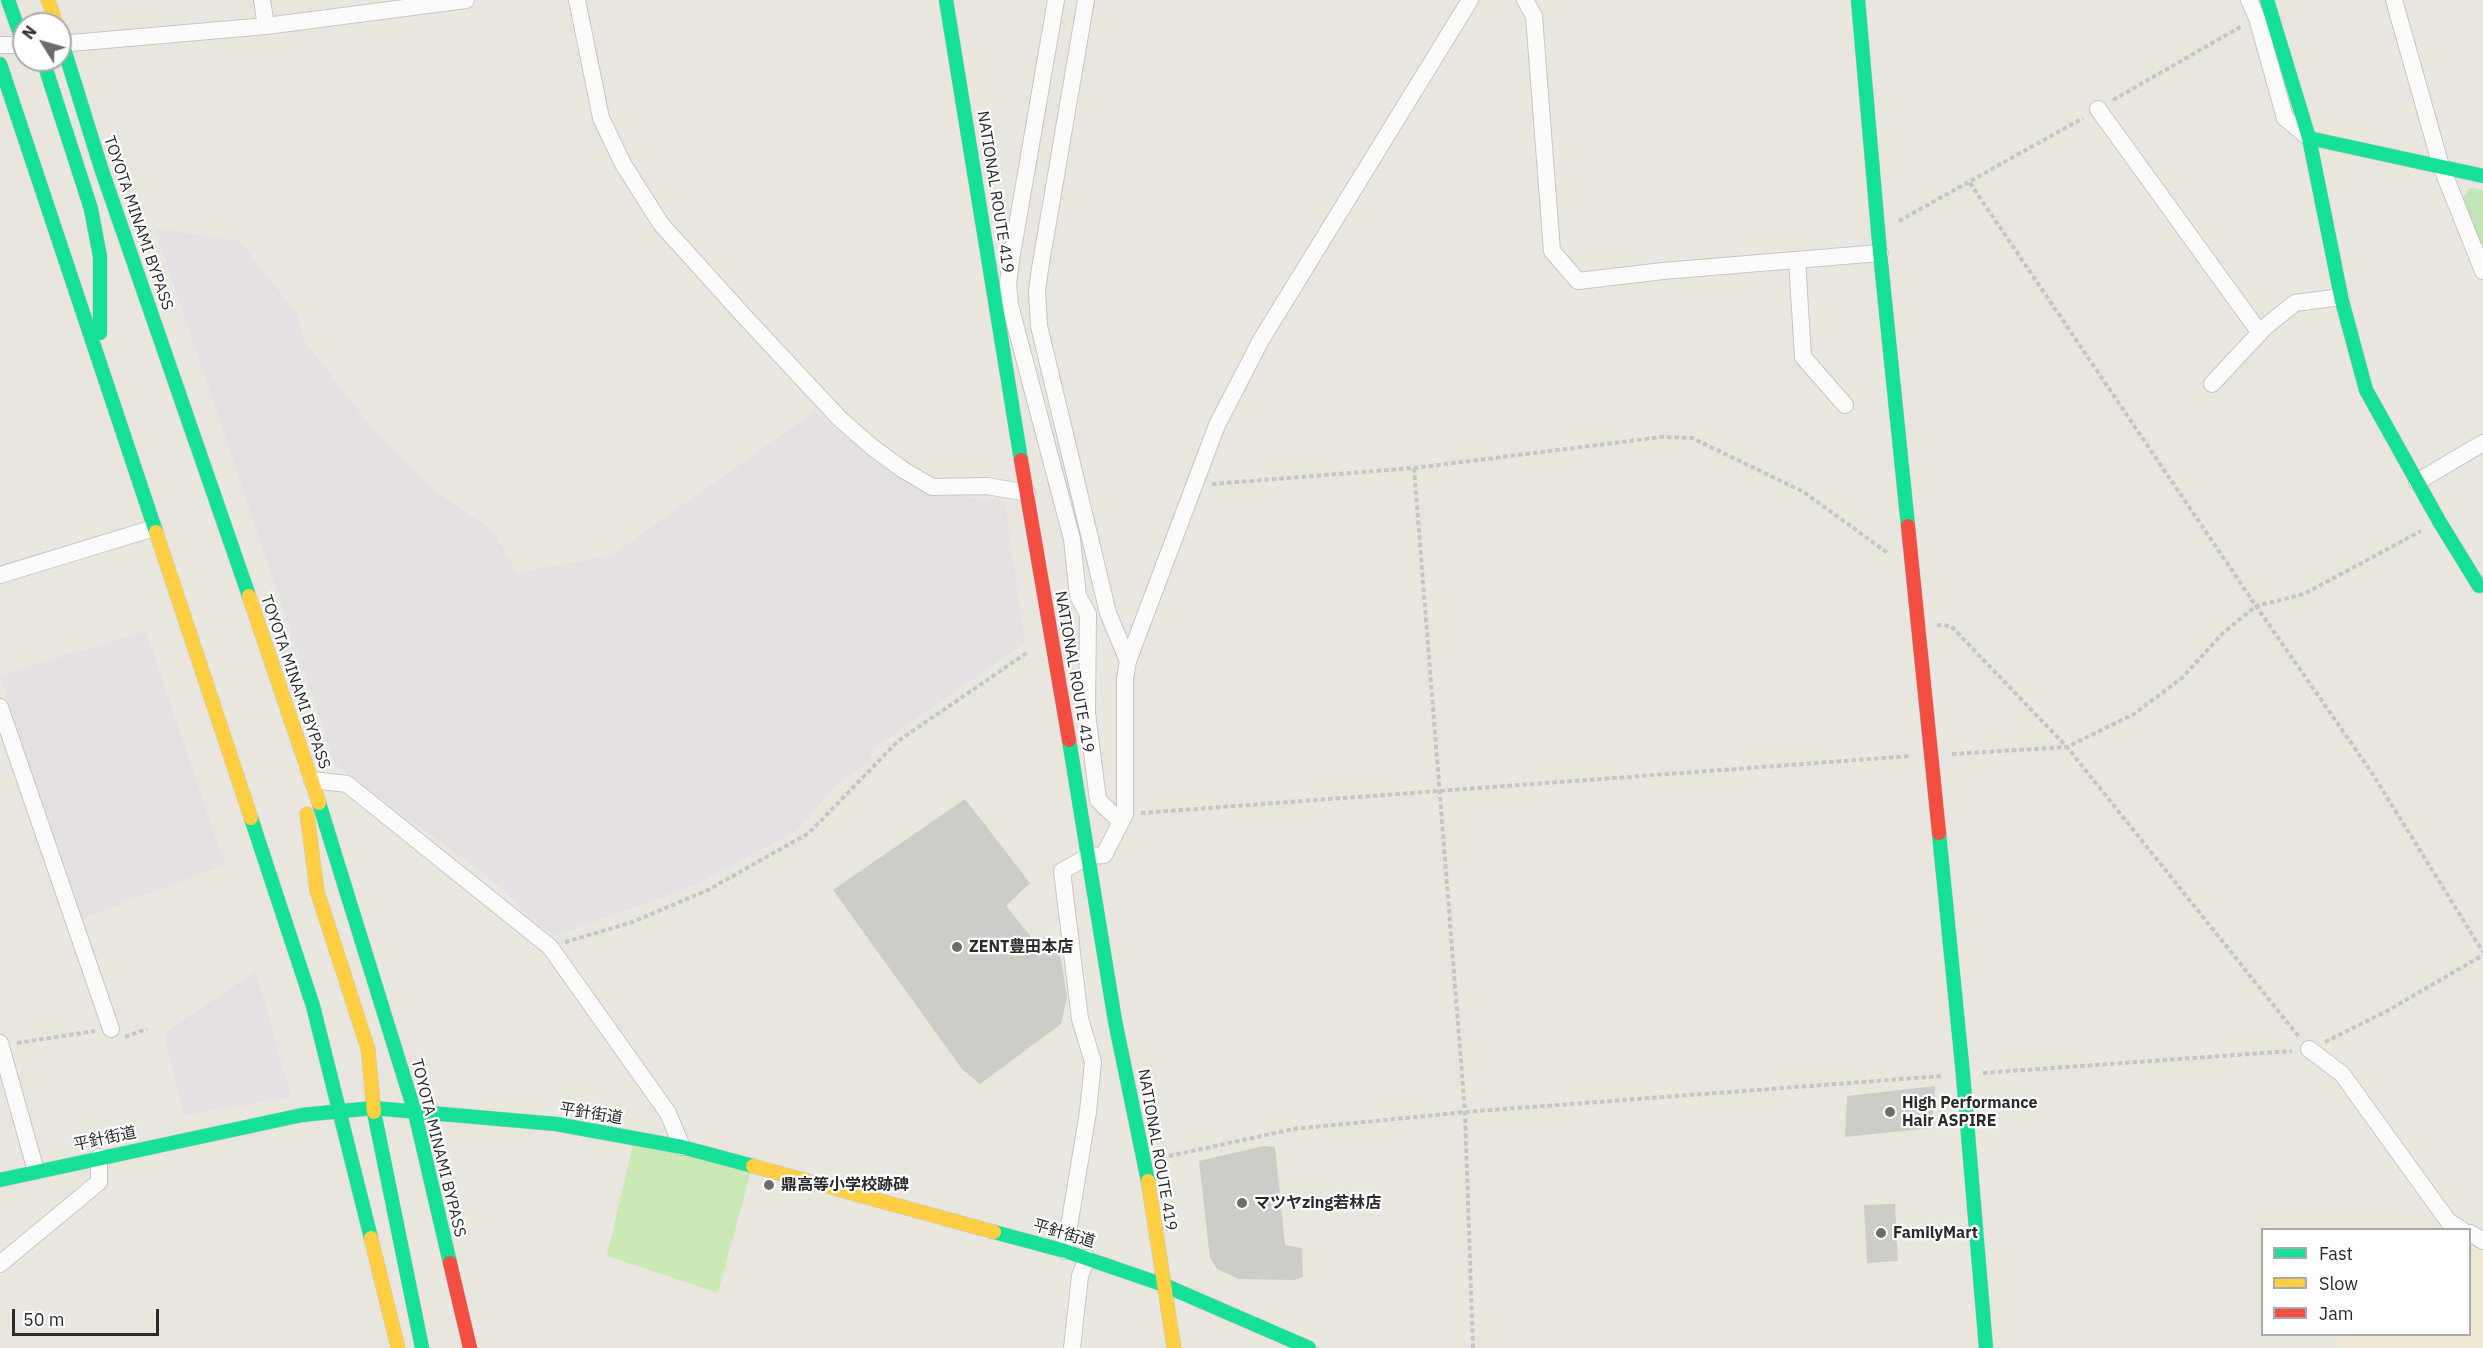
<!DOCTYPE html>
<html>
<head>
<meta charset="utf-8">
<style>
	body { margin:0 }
	#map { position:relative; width:2483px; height:1348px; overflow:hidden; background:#e8e6df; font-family:"IBM Plex Sans",sans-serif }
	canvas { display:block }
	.legend { position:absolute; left:2261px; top:1228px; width:210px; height:108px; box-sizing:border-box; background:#fff; border:2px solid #aaa; margin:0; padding:8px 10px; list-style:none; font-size:18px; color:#2a2a2a }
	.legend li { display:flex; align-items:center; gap:12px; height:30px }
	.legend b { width:30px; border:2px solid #aaa }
	.north { position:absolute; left:12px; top:12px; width:60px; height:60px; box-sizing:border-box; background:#fff; border:2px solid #aaa; border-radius:50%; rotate:307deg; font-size:16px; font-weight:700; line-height:24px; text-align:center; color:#2a2a2a }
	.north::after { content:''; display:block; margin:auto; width:21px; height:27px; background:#6c6c69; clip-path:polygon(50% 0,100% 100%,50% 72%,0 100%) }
	.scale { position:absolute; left:12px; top:1309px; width:147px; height:27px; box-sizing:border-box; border:3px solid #2a2a2a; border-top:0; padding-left:8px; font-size:18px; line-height:21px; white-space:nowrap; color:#2a2a2a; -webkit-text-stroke:4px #fff; paint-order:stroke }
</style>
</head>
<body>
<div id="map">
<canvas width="2483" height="1348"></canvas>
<ul class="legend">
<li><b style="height:8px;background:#16e098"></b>Fast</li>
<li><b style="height:8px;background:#ffcf43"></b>Slow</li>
<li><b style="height:8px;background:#f24e42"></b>Jam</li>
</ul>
<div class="north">N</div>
<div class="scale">50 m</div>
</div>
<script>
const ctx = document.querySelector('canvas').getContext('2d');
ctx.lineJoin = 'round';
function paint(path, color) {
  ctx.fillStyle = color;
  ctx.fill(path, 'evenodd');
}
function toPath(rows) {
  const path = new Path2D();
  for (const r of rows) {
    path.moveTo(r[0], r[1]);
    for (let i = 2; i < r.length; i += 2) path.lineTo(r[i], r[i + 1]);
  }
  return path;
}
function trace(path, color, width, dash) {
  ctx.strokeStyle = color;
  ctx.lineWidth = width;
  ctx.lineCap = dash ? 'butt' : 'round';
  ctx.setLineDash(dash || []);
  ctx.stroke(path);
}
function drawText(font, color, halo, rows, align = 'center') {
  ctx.font = font + ' "IBM Plex Sans","Noto Sans JP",sans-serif';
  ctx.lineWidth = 4.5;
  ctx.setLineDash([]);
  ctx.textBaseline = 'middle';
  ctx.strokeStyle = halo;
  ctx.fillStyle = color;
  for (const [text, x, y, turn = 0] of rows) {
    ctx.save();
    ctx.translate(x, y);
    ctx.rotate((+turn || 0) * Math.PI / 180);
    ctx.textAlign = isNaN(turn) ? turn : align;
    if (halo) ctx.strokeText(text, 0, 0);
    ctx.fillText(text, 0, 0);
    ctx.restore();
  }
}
const industrial = toPath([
	[155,228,240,241,296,313,304,340,373,429,436,491,494,531,516,573,612,555,815,411,841,433,920,491,1005,501,1025,643,869,752,873,761,838,783,798,830,696,885,554,936,529,917,502,888,335,764],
	[146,631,225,865,83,918,55,843,0,675],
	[256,971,291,1097,184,1115,164,1033]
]);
const education = toPath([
	[2470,1242,2483,1249,2483,1348,2338,1348,2337,1335,2470,1334]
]);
const green = toPath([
	[2470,188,2483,190,2483,261,2459,203]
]);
const pitch = toPath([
	[633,1144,751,1171,718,1293,607,1256]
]);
const building = toPath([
	[965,799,1030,883,1006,906,1045,954,1058,941,1067,997,1061,1024,980,1084,962,1069,833,890],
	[1935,1086,1932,1128,1845,1137,1847,1096],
	[1264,1146,1275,1147,1285,1245,1302,1248,1303,1277,1295,1280,1239,1279,1217,1269,1210,1258,1199,1161],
	[1895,1204,1898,1261,1867,1263,1864,1205]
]);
const path = toPath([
	[2113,100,2242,26],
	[1970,183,2256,606,2372,773,2483,952],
	[1899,221,2083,118],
	[1414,468,1465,1112,1473,1348],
	[1212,484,1414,468,1662,437,1692,438,1804,492,1889,554],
	[1937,625,1951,626,2067,747,2299,1037],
	[1952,754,2067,747,2134,714,2183,677,2223,633,2256,606,2304,594,2421,531],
	[1141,813,1911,756],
	[565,942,630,923,708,890,809,833,898,741,1028,652],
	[125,1037,147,1029],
	[2325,1042,2387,1011,2483,955],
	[17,1043,95,1031],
	[1983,1073,2292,1051],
	[1169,1156,1294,1129,1465,1112,1942,1076]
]);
const street = toPath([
	[262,0,266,26],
	[577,0,601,118,623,164,661,224,743,315,839,418,872,447,902,469,932,487,987,486,1027,493],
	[1056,0,1011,260,1008,283,1010,305,1072,539,1078,596,1088,614,1087,713,1098,800,1120,821],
	[1086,0,1040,269,1037,292,1039,326,1108,613,1128,661],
	[1525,0,1534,16,1552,251,1578,281,1663,271,1880,253],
	[2249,0,2257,18,2285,118,2308,137],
	[2394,0,2441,166,2483,271],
	[60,44,266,26,466,0],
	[0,45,24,45],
	[2098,109,2260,333],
	[1797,260,1803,357,1845,405],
	[2212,384,2265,327,2295,303,2341,297],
	[2417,482,2483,443],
	[0,575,154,528],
	[0,707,111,1029],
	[312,780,347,784,550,947,668,1113,682,1147],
	[0,1043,36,1171],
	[2309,1049,2342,1074,2448,1221,2462,1230],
	[2470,1233,2483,1241],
	[1065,1251,1088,1112,1093,1062,1080,1019,1062,871,1089,856,1104,855,1125,814,1125,679,1128,661,1217,425,1261,340,1470,0],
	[0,1264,99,1182,99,1157],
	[1072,1348,1080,1276,1087,1258]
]);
const fast = toPath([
	[8,0,24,45],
	[946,0,1021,460],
	[1858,0,1880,253,1908,526],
	[2267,0,2309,138,2342,301,2366,390,2439,521,2479,586],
	[60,36,101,168,249,596],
	[43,60,91,209,100,257,100,333],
	[0,64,156,532],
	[2309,138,2483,176],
	[1069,740,1115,1021,1148,1181],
	[319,803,415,1113,450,1263],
	[251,818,313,1006,371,1238],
	[1939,833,1963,1075,1986,1348],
	[374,1112,422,1348],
	[0,1180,302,1115,373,1108,556,1124,682,1147,753,1166],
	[994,1232,1065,1251,1164,1285,1309,1348]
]);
const slow = toPath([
	[48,0,56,24],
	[156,532,251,818],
	[249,596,319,803],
	[307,814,317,891,368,1049,374,1112],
	[753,1166,994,1232],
	[1148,1181,1174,1348],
	[371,1238,398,1348]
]);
const jam = toPath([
	[1021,460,1069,740],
	[1908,526,1939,833],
	[450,1263,470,1348]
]);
const markers = [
	[957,947,6,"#6c6c69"],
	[1890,1112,6,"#6c6c69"],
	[769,1185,6,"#6c6c69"],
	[1242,1203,6,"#6c6c69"],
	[1881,1233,6,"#6c6c69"]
];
const streetNames = [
	["NATIONAL ROUTE 419",995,192,81],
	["TOYOTA MINAMI BYPASS",138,223,71],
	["NATIONAL ROUTE 419",1074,672,80],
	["TOYOTA MINAMI BYPASS",295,682,71],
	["平針街道",591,1114,9],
	["平針街道",105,1139,-12],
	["TOYOTA MINAMI BYPASS",438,1148,76],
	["NATIONAL ROUTE 419",1157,1150,80],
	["平針街道",1064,1234,16]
];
const poiNames = [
	["ZENT豊田本店",969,947],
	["High Performance",1902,1103],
	["Hair ASPIRE",1902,1121],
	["鼎高等小学校跡碑",781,1185],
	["マツヤzing若林店",1254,1203],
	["FamilyMart",1893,1233]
];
paint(industrial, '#e4e0e2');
paint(education, '#ece8d3');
paint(green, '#c1e5b7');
paint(pitch, '#cbe9b5');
paint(building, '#cdccc6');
trace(street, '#c6c5c5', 18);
trace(fast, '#c6c5c5', 15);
trace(slow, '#c6c5c5', 15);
trace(jam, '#c6c5c5', 15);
trace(path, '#c6c5c5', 4, [4.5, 3]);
trace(street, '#fcfbfa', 16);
trace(fast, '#16e098', 14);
trace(slow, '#ffcf43', 14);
trace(jam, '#f24e42', 14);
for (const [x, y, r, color] of markers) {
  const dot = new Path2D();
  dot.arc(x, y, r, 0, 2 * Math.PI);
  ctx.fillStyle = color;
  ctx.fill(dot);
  trace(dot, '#fff', 2);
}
drawText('16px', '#2a2a2a', '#fff', streetNames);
drawText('bold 16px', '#2a2a2a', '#fff', poiNames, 'left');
</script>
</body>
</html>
